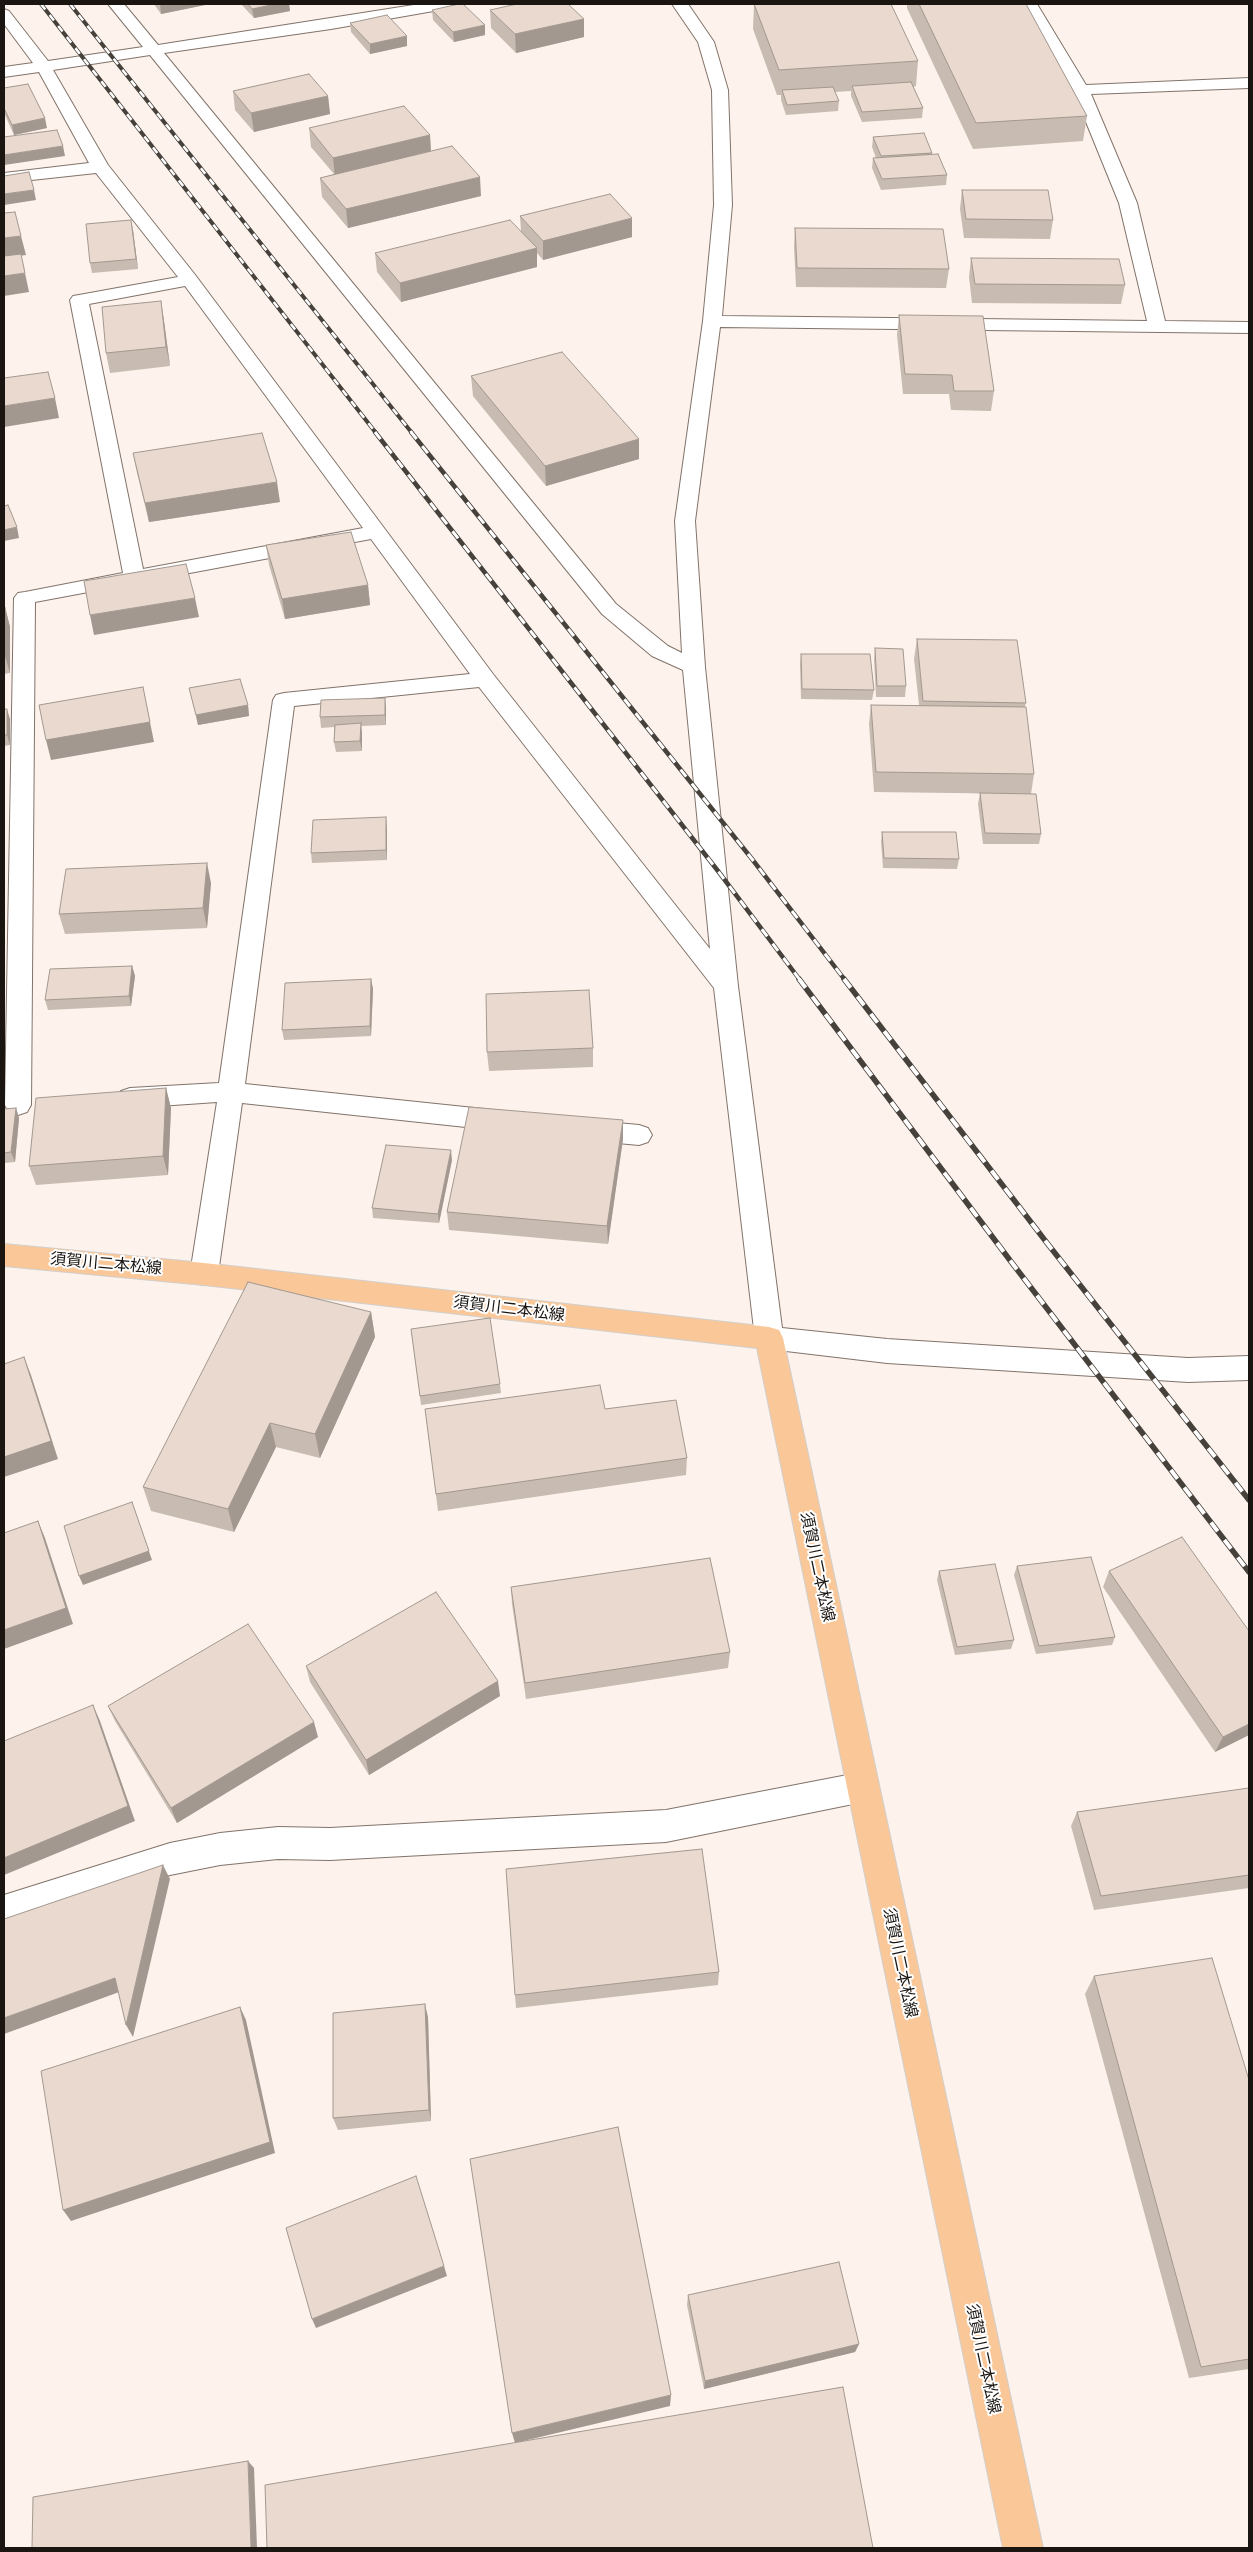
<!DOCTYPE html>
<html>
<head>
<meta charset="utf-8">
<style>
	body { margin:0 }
	#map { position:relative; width:1253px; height:2552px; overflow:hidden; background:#fdf3ec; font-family:Montserrat,sans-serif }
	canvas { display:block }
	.frame { position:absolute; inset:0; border:5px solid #1a1511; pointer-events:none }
</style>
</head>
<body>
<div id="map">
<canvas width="1253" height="2552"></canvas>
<div class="frame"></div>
</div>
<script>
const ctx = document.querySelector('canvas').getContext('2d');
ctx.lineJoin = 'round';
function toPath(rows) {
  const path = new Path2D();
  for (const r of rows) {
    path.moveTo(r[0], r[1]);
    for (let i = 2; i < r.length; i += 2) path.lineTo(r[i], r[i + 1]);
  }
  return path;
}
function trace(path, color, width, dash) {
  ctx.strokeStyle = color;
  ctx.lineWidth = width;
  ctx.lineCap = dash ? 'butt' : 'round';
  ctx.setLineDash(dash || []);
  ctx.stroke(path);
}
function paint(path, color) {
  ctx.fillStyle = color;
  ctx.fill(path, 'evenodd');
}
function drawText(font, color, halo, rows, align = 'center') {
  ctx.font = font + ' Montserrat,"Noto Sans JP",sans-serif';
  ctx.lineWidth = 4;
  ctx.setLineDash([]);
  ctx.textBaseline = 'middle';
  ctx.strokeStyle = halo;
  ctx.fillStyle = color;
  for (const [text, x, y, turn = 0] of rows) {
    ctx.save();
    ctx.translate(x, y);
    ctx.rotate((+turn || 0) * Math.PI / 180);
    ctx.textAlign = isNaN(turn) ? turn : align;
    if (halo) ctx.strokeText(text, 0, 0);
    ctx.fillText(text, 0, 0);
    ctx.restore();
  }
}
const minor = toPath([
	[108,4,124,4,158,45,420,4,453,4,450,7,445,9,331,29,164,53,616,604,668,646,682,653,675,521,703,321,714,205,712,90,698,42,672,4,688,4,714,42,728,90,732,205,722,316,1147,321,1119,203,1073,90,1021,4,1037,4,1086,85,1249,78,1249,88,1091,94,1137,203,1165,321,1249,322,1249,333,720,327,695,521,705,667,738,986,782,1328,887,1339,1188,1358,1249,1356,1249,1380,1188,1382,887,1363,769,1349,759,1346,755,1338,714,988,479,687,294,706,245,1084,503,1111,512,1114,516,1121,512,1128,503,1131,242,1103,218,1274,214,1282,204,1285,194,1282,190,1274,217,1102,130,1108,121,1105,117,1098,121,1091,130,1088,219,1083,273,700,276,695,284,693,470,674,371,539,35,602,31,1105,27,1112,18,1115,9,1112,5,1105,14,598,18,593,25,592,123,573,70,300,73,296,79,295,178,277,96,173,4,183,4,173,89,163,39,72,4,77,4,67,33,63,4,24,4,9,9,11,48,61,143,47,108,4],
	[150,55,602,614,652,656,683,670,710,949,493,674,196,276,108,165,53,70,150,55],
	[185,286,363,528,143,569,89,304,185,286],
	[585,1120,639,1125,648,1128,652,1135,648,1142,639,1145,585,1140,576,1137,572,1130,576,1123,585,1120],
	[863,1772,874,1776,879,1787,874,1798,863,1802,666,1842,330,1860,278,1859,220,1865,170,1875,4,1927,4,1895,170,1843,220,1833,278,1827,330,1828,666,1810,863,1772]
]);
const major = toPath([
	[4,1244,204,1263,769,1327,779,1330,783,1338,1043,2548,1003,2548,757,1348,204,1285,4,1266,4,1244]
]);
const railFar2 = toPath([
	[41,4,376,433],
	[70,4,412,433]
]);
const railFar1 = toPath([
	[375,432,718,871,800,980],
	[411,432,752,859,845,980]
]);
const rail = toPath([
	[799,979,1009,1259,1249,1572],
	[844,979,1047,1243,1249,1500]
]);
const wall = toPath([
	[154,4,210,4,161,14],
	[241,4,289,4,290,11,254,18],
	[754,4,918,61,916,86,913,87,923,108,922,118,862,122,851,96,851,91,835,92,839,101,838,111,786,115,781,100,781,95,777,95,753,29],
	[907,4,1026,4,1087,116,1083,141,973,149,907,8],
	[432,10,485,35,454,42,433,20],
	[490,10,584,19,584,37,516,53,491,28],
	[350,23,407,46,370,54,351,32],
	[4,88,47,128,14,135,4,113],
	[233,91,328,96,330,114,254,132,235,110],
	[309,128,430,135,431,151,481,196,348,228,322,197,320,178,334,174,311,147],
	[873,137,932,153,932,154,947,175,946,185,881,190,872,168,873,158,876,158,872,147],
	[962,190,1053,220,1050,239,964,238,960,209],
	[520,216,632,237,543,260,537,253,537,267,401,302,377,272,375,253,521,231],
	[795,228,949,269,946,288,796,287,794,247],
	[133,230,138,269,92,273,90,263],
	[971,258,1125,285,1121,304,972,303,969,277],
	[161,301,164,321,170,366,110,373,106,353],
	[899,315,994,391,991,411,951,410,949,394,903,394,897,335],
	[471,376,639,439,639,459,546,486,473,396],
	[133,453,280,502,149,522,137,473],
	[266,545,368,585,370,605,285,619,269,565],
	[4,607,5,607,10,627,10,673,4,674],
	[917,639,1026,703,1025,706,1034,774,1031,794,874,792,869,724,871,705,919,705,914,659],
	[875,648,906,686,905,697,876,697,874,659],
	[801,654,874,690,872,700,801,699,800,664],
	[189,688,248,705,249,716,198,725],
	[386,708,386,725,361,726,362,734,362,751,336,752,334,742,334,727,321,728,320,717],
	[4,709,10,719,10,745,4,746],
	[980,793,1041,834,1039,844,983,844,978,804],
	[387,828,387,860,312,863,311,853],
	[882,832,959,859,957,869,883,868,881,842],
	[211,883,207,928,65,934,59,914],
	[132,966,135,976,131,1006,48,1010,45,1000],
	[371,979,373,989,371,1036,284,1040,282,1030],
	[593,1048,593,1067,489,1071,487,1052],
	[166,1088,171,1108,168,1175,36,1185,29,1166],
	[16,1108,19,1118,15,1162,4,1163,4,1109],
	[623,1139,608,1244,449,1230,447,1212],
	[452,1160,439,1223,373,1218,372,1208],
	[371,1312,375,1337,320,1458,276,1447,234,1532,151,1511,143,1487],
	[411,1329,500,1384,501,1393,421,1405],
	[425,1409,605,1409,687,1458,686,1475,438,1511],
	[1017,1566,1115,1637,1112,1645,1036,1654,1014,1575],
	[939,1571,1014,1640,1011,1649,955,1655,937,1580],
	[1109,1571,1249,1631,1249,1735,1215,1752,1103,1587],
	[511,1587,730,1652,728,1668,526,1699,512,1604],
	[306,1666,500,1696,369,1775,310,1682],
	[108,1706,318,1737,177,1823,115,1721],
	[1249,1788,1249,1888,1094,1910,1071,1826,1077,1812],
	[719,1972,718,1985,516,2008,515,1995],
	[1094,1976,1249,2080,1249,2369,1189,2378,1085,1994],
	[428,2017,431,2121,338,2130,333,2118],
	[688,2295,859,2344,855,2352,704,2389,687,2305]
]);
const shadedWall = toPath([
	[160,4,210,4,161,14],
	[276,4,289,4,290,11,254,18,252,9],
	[584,19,584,37,516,53,515,34],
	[485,25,485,35,454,42,453,32],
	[407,36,407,46,370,54,370,44],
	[328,96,330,114,254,132,251,113],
	[45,118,47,128,14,135,12,125],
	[430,135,431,154,335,177,333,158],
	[63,146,65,156,4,165,4,155],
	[480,177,481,196,348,228,346,209],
	[34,190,36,200,4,205,4,194],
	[632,218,632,237,543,260,543,241],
	[131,220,133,230,138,269,136,259],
	[21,236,26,255,4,258,4,238],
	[537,248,537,267,401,302,400,283],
	[25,273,29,292,4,296,4,276],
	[161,301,164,321,170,366,166,347],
	[55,398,59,418,4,427,4,406],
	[639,439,639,459,546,486,545,466],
	[277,482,280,502,149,522,145,503],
	[17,527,19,538,4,541,4,530],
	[368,585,370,605,285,619,282,599],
	[195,598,199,617,94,635,90,615],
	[5,607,10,627,10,673,4,653],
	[143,687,154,742,51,760,46,740],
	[385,698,386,708,386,725,385,715],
	[248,705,249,716,198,725,196,715],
	[7,709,10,719,10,745,7,735],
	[361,723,362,734,362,751,360,741],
	[386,817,387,828,387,860,386,850],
	[207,863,211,883,207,928,203,908],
	[132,966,135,976,131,1006,129,996],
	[371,979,373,989,371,1036,370,1026],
	[166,1088,171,1108,168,1175,163,1156],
	[16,1108,19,1118,15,1162,11,1152],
	[623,1120,623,1139,608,1244,607,1226],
	[451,1150,452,1160,439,1223,438,1214],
	[371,1312,375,1337,320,1458,315,1434],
	[24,1357,31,1375,58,1459,4,1477,4,1457],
	[270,1423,276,1447,234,1532,228,1509],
	[132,1502,152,1560,83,1585,79,1576],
	[38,1521,45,1538,73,1624,4,1649,4,1630],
	[498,1681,500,1696,369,1775,366,1760],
	[93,1705,100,1721,135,1821,4,1875,4,1858],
	[314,1722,318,1737,177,1823,171,1808],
	[1249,1724,1249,1735,1215,1752,1223,1737],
	[163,1865,170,1879,133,2037,126,2025],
	[115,1978,122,1991,4,2034,4,2018],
	[425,2004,428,2017,431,2121,429,2110],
	[240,2007,246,2020,275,2153,71,2221,63,2210],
	[444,2266,447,2276,316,2328,312,2319],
	[859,2344,855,2352,704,2389,705,2381],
	[671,2395,670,2406,515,2443,512,2433],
	[248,2461,254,2468,257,2548,251,2548]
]);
const building = toPath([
	[248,4,276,4,252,9,248,4],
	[459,4,463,4,485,25,453,32,432,10,459,4],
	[517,4,568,4,584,19,515,34,490,10,517,4],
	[754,4,891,4,918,61,779,70,754,4],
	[919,4,1026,4,1087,116,976,123,919,4],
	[387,15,407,36,370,44,350,23,387,15],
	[309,74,328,96,251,113,233,91,309,74],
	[911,82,923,108,862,112,852,86,911,82],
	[28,84,45,118,12,125,4,108,4,88,28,84],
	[833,87,839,101,787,105,782,90,833,87],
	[404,106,430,135,333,158,309,128,404,106],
	[57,130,63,146,4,155,4,137,57,130],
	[924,133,932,153,881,156,873,137,924,133],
	[452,146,480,177,346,209,320,178,452,146],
	[938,154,947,175,882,179,873,158,938,154],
	[29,172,34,190,4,194,4,176,29,172],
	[962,190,1048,190,1053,220,966,219,962,190],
	[610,194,632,218,543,241,520,216,610,194],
	[15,212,21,236,4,238,4,213,15,212],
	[131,220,136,259,90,263,86,224,131,220],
	[510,220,537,248,400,283,375,253,510,220],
	[795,228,943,229,949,269,797,268,795,228],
	[21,254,25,273,4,276,4,256,21,254],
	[971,258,1119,259,1125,285,975,284,971,258],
	[161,301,166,347,106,353,102,307,161,301],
	[899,315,983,316,994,391,954,391,952,375,905,374,899,315],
	[562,352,639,439,545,466,471,376,562,352],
	[48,372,55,398,4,406,4,378,48,372],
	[262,433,277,482,145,503,133,453,262,433],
	[8,505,17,527,4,530,4,506,8,505],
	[351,532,368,585,282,599,266,545,351,532],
	[186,564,195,598,90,615,84,581,186,564],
	[4,607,5,607,4,653,4,607],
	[917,639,1017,640,1026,703,923,701,917,639],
	[875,648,903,649,906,686,877,686,875,648],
	[801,654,870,654,874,690,802,689,801,654],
	[240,679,248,705,196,715,189,688,240,679],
	[143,687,150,722,46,740,39,705,143,687],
	[385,698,385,715,320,717,321,700,385,698],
	[871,705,1026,707,1034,774,876,772,871,705],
	[4,709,7,709,7,735,4,735,4,709],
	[361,723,360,741,334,742,335,725,361,723],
	[980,793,1036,794,1041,834,985,833,980,793],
	[386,817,386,850,311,853,313,820,386,817],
	[882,832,956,832,959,859,884,858,882,832],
	[207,863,203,908,59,914,66,869,207,863],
	[132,966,129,996,45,1000,50,969,132,966],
	[371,979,370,1026,282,1030,285,983,371,979],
	[589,990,593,1048,487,1052,486,994,589,990],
	[166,1088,163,1156,29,1166,36,1098,166,1088],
	[469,1107,623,1120,607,1226,447,1212,469,1107],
	[16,1108,11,1152,4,1153,4,1109,16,1108],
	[386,1145,451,1150,438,1214,372,1208,386,1145],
	[248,1282,371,1312,315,1434,270,1423,228,1509,143,1487,248,1282],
	[490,1318,500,1384,420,1396,411,1329,490,1318],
	[24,1357,51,1441,4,1457,4,1364,24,1357],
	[600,1385,605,1409,676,1400,687,1458,436,1494,425,1409,600,1385],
	[132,1502,149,1551,79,1576,64,1526,132,1502],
	[38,1521,66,1608,4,1630,4,1533,38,1521],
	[1182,1537,1249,1631,1249,1724,1223,1737,1109,1571,1182,1537],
	[1091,1557,1115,1637,1039,1646,1017,1566,1091,1557],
	[710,1558,730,1652,525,1683,511,1587,710,1558],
	[995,1564,1014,1640,957,1647,939,1571,995,1564],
	[436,1592,498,1681,366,1760,306,1666,436,1592],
	[248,1624,314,1722,171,1808,108,1706,248,1624],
	[93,1705,128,1806,4,1858,4,1741,93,1705],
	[1249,1788,1249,1875,1101,1896,1077,1812,1249,1788],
	[702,1849,719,1972,515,1995,506,1869,702,1849],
	[163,1865,126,2025,115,1978,4,2018,4,1919,163,1865],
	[1212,1958,1249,2080,1249,2359,1201,2367,1094,1976,1212,1958],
	[425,2004,429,2110,333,2118,333,2013,425,2004],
	[240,2007,270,2142,63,2210,41,2071,240,2007],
	[618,2127,671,2395,512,2433,470,2159,618,2127],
	[416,2176,444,2266,312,2319,286,2228,416,2176],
	[839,2262,859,2344,705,2381,688,2295,839,2262],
	[843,2387,873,2548,267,2548,265,2485,843,2387],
	[248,2461,251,2548,32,2548,33,2497,248,2461]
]);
const streetNames = [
	["須賀川二本松線",106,1264,5],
	["須賀川二本松線",509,1309,7],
	["須賀川二本松線",817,1567,78],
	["須賀川二本松線",900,1963,78],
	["須賀川二本松線",983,2359,78]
];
trace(minor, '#82736a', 2);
trace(major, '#d1d0cf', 2);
paint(minor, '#fff');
paint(major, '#fac798');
trace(railFar2, '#47413c', 4);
trace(railFar1, '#47413c', 4.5);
trace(rail, '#47413c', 5.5);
trace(railFar2, '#fff', 2.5, [7]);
trace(railFar1, '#fff', 3, [9]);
trace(rail, '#fff', 4, [11]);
paint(wall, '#c8bbb1');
paint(shadedWall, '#a39890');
paint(building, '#e9d9ce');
trace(building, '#a39890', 1);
drawText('16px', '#1a1511', '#fff', streetNames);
</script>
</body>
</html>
